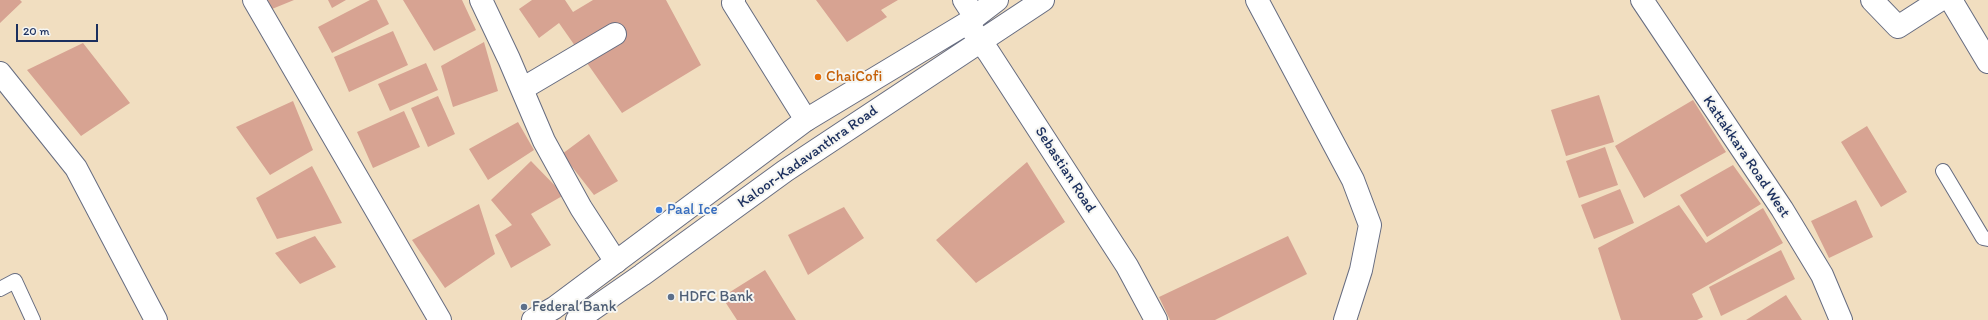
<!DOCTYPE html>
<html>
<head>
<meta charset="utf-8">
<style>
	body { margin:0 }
	#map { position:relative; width:1988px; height:320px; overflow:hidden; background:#f1dec0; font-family:Itim,sans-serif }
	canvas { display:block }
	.scale { position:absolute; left:16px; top:24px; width:82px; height:18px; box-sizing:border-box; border:2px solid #1b2f5e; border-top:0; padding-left:5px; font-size:12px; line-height:14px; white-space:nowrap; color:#1b2f5e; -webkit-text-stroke:3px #f6f6f2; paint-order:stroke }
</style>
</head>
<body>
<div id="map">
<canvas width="1988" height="320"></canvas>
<div class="scale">20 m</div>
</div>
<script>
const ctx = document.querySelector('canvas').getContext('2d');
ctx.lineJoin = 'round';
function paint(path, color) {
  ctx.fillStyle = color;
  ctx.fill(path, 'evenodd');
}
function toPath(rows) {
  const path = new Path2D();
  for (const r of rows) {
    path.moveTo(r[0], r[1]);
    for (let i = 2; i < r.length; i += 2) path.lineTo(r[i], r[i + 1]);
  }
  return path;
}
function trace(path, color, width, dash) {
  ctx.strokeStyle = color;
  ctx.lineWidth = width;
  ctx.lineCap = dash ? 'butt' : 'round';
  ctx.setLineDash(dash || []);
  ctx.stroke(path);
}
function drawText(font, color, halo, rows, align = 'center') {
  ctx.font = font + ' Itim,sans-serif';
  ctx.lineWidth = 4;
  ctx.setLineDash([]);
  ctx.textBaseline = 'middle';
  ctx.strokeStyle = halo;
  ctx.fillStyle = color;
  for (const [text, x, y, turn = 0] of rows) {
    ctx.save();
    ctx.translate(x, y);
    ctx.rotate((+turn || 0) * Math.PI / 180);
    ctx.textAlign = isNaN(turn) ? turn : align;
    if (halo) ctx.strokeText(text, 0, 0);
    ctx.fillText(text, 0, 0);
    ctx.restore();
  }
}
const building = toPath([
	[0,0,20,0,22,2,0,23],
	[268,0,294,0,272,9],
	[328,0,346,0,332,8],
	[370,0,377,0,389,24,332,53,318,27],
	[403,0,462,0,476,30,434,51],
	[532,0,565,0,573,12,593,0,666,0,701,65,622,113,559,23,539,38,519,9],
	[816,0,898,0,881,10,887,17,847,42],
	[393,31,408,65,349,92,334,57],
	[484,42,498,91,453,107,441,66],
	[83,43,130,103,81,136,27,70],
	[426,63,438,90,390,111,378,84],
	[1599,95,1614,142,1566,156,1551,110],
	[438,96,455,134,428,147,411,108],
	[1693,100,1726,152,1644,198,1615,146],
	[293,101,313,150,270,175,236,127],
	[404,111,420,147,373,168,357,132],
	[518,122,534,150,488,180,469,149],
	[1867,126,1907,192,1881,207,1841,142],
	[589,134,618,181,594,195,562,154],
	[1605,147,1618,185,1579,198,1566,161],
	[531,161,564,195,531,214,551,245,511,268,495,235,512,225,491,200],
	[1027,162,1065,222,976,283,936,240],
	[1733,165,1761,204,1707,237,1680,195],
	[312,166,342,223,277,239,256,198],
	[1620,189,1634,223,1594,239,1581,205],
	[1856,200,1873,237,1829,258,1811,221],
	[479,204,495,254,445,288,412,240],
	[1679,205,1706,243,1763,208,1783,243,1692,294,1703,317,1697,320,1621,320,1598,248],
	[844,207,864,238,808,275,788,235],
	[315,236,336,267,300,284,275,253],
	[1288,236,1307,274,1215,320,1170,320,1159,297],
	[1781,250,1795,279,1721,316,1709,287],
	[765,270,796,320,737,320,722,297],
	[1786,295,1802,320,1746,320]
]);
const service = toPath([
	[1943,171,1983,238,1988,239],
	[0,289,15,281,33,320]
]);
const minor = toPath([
	[254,0,440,320],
	[481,0,509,59,544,141,581,208,616,262],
	[734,0,733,3,806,120],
	[964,0,975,17],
	[1257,0,1353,180,1370,225,1361,270,1345,320],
	[1642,0,1782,209,1822,275,1841,320],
	[1872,0,1898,27,1940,0],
	[1951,0,1988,62],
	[0,73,76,168,156,320],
	[522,89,615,34]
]);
const tertiary = toPath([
	[969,25,989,53,1127,266,1156,320]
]);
const secondary = toPath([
	[533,320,554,308,806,120,967,23,997,0],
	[577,320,642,275,785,171,1043,0]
]);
const markers = [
	[818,77,4,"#e8710a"],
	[659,210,4,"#3f7fe0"],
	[671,297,4,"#5c6f8a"],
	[524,307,4,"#5c6f8a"]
];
const foodNames = [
	["ChaiCofi",826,77]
];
const streetNames = [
	["Kaloor-Kadavanthra Road",808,157,-35],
	["Kattakkara Road West",1746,157,56],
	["Sebastian Road",1065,170,57]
];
const shopNames = [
	["Paal Ice",667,210]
];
const serviceNames = [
	["HDFC Bank",679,297],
	["Federal Bank",532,307]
];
paint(building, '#d7a392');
trace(service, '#666c80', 16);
trace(minor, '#666c80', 24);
trace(tertiary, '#666c80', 24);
trace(secondary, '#666c80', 24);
trace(service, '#fff', 14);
trace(minor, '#fff', 22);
trace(tertiary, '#fff', 22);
trace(secondary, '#fff', 22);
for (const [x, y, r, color] of markers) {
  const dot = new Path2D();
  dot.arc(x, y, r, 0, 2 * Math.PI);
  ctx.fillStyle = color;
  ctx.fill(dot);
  trace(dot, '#f6f6f2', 1.5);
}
drawText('15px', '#c56008', '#f6f6f2', foodNames, 'left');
drawText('15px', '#1b2f5e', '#f6f6f2', streetNames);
drawText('15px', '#366cbe', '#f6f6f2', shopNames, 'left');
drawText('15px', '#4e5e75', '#f6f6f2', serviceNames, 'left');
</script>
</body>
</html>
